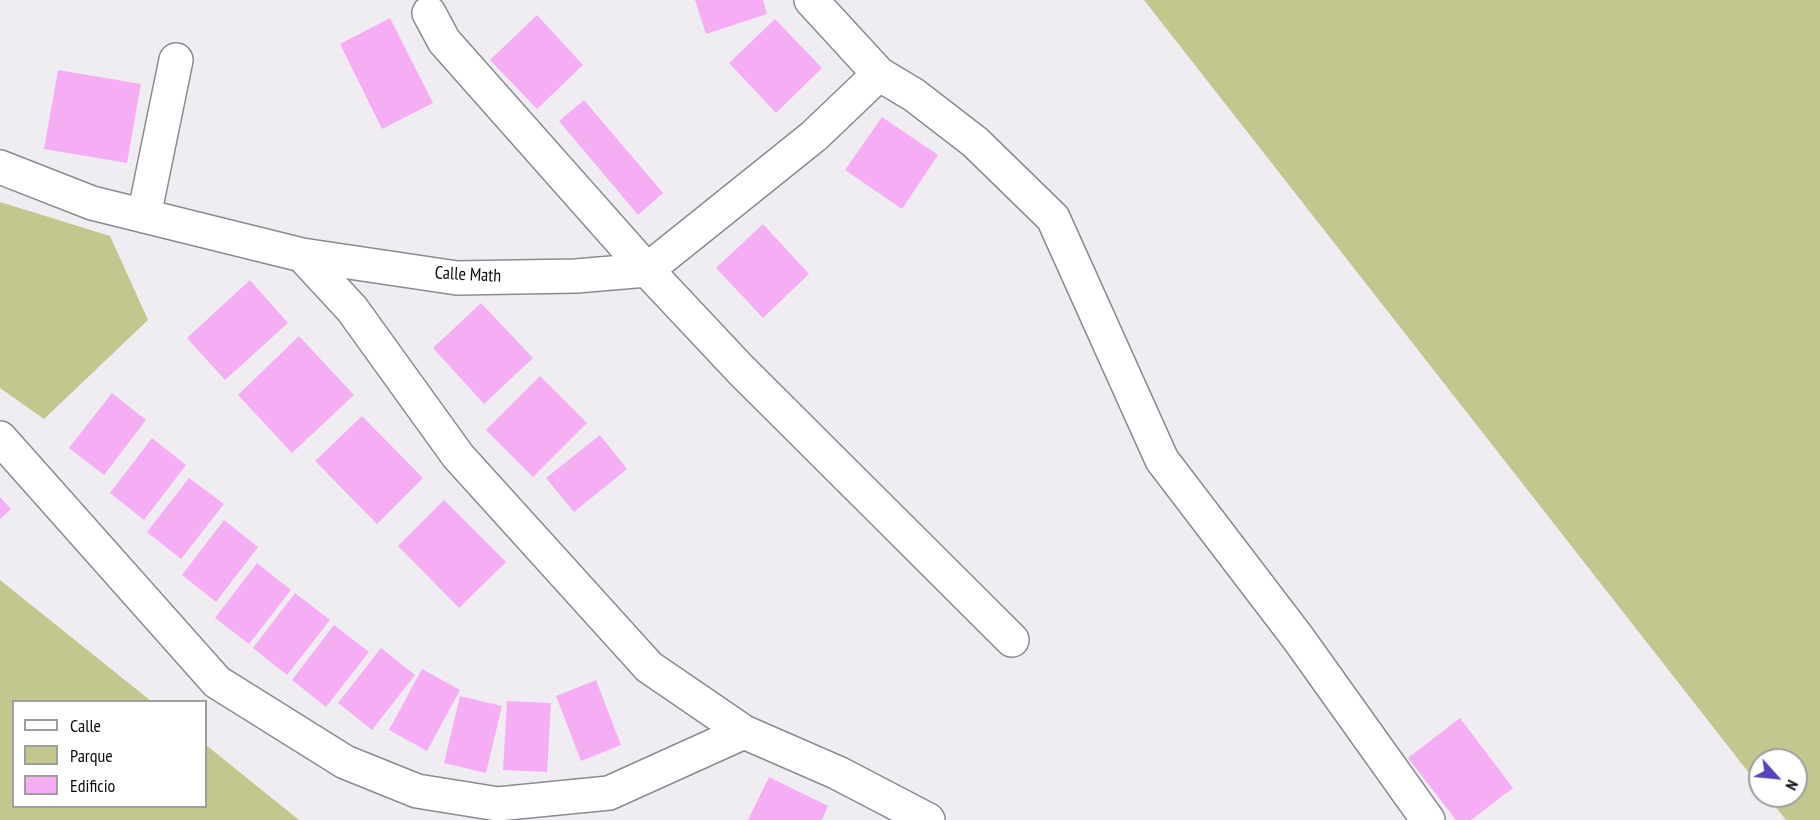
<!DOCTYPE html>
<html>
<head>
<meta charset="utf-8">
<style>
	body { margin:0 }
	#map { position:relative; width:1820px; height:820px; overflow:hidden; background:#efedf2; font-family:"PT Sans Narrow",sans-serif }
	canvas { display:block }
	.legend { position:absolute; left:12px; top:700px; width:195px; height:108px; box-sizing:border-box; background:#fff; border:2px solid #9e9e9f; margin:0; padding:8px 10px; list-style:none; font-size:18px; color:#0d0c0e }
	.legend li { display:flex; align-items:center; gap:12px; height:30px }
	.legend b { width:30px; border:2px solid #9e9e9f }
	.north { position:absolute; left:1748px; top:748px; width:60px; height:60px; box-sizing:border-box; background:#fff; border:2px solid #9e9e9f; border-radius:50%; rotate:117deg; font-size:16px; font-weight:700; line-height:24px; text-align:center; color:#0d0c0e }
	.north::after { content:''; display:block; margin:auto; width:21px; height:27px; background:#5644bc; clip-path:polygon(50% 0,100% 100%,50% 72%,0 100%) }
</style>
</head>
<body>
<div id="map">
<canvas width="1820" height="820"></canvas>
<ul class="legend">
<li><b style="height:8px;background:#fff"></b>Calle</li>
<li><b style="height:16px;background:#c3c78e"></b>Parque</li>
<li><b style="height:16px;background:#f5aef3"></b>Edificio</li>
</ul>
<div class="north">N</div>
</div>
<script>
const ctx = document.querySelector('canvas').getContext('2d');
ctx.lineJoin = 'round';
function paint(path, color) {
  ctx.fillStyle = color;
  ctx.fill(path, 'evenodd');
}
function toPath(rows) {
  const path = new Path2D();
  for (const r of rows) {
    path.moveTo(r[0], r[1]);
    for (let i = 2; i < r.length; i += 2) path.lineTo(r[i], r[i + 1]);
  }
  return path;
}
function trace(path, color, width, dash) {
  ctx.strokeStyle = color;
  ctx.lineWidth = width;
  ctx.lineCap = dash ? 'butt' : 'round';
  ctx.setLineDash(dash || []);
  ctx.stroke(path);
}
function drawText(font, color, halo, rows, align = 'center') {
  ctx.font = font + ' "PT Sans Narrow",sans-serif';
  ctx.lineWidth = 5;
  ctx.setLineDash([]);
  ctx.textBaseline = 'middle';
  ctx.strokeStyle = halo;
  ctx.fillStyle = color;
  for (const [text, x, y, turn = 0] of rows) {
    ctx.save();
    ctx.translate(x, y);
    ctx.rotate((+turn || 0) * Math.PI / 180);
    ctx.textAlign = isNaN(turn) ? turn : align;
    if (halo) ctx.strokeText(text, 0, 0);
    ctx.fillText(text, 0, 0);
    ctx.restore();
  }
}
const green = toPath([
	[1144,0,1820,0,1820,820,1786,820,1767,796,1796,796,1796,760,1760,760,1760,787],
	[0,202,110,236,148,320,44,419,0,388],
	[0,580,151,701,14,702,14,806,206,806,206,745,299,820,0,820]
]);
const building = toPath([
	[695,0,763,0,767,14,706,34],
	[537,15,583,65,537,109,490,60],
	[390,18,433,103,382,129,340,44],
	[775,19,822,68,776,113,729,63],
	[58,70,141,84,127,163,44,149],
	[584,100,663,193,638,215,559,121],
	[882,117,938,155,902,209,845,170],
	[763,224,809,274,763,318,716,268],
	[250,280,288,323,225,380,187,338],
	[481,303,533,358,484,404,433,348],
	[299,336,354,395,292,453,238,395],
	[540,376,587,423,533,477,486,430],
	[112,393,146,420,104,475,69,448],
	[362,416,423,478,377,524,315,461],
	[600,435,627,469,574,512,546,478],
	[152,438,186,465,144,520,110,493],
	[189,478,224,504,181,559,147,532],
	[0,497,11,509,0,519],
	[444,500,506,562,459,608,398,546],
	[224,520,258,547,216,602,182,575],
	[257,563,291,590,249,644,215,618],
	[295,593,330,620,287,675,253,648],
	[334,625,369,652,326,707,292,680],
	[381,648,415,675,372,730,338,703],
	[422,669,460,690,427,751,389,730],
	[596,680,621,745,581,761,556,696],
	[460,696,502,706,486,773,444,763],
	[507,701,551,703,547,772,503,770],
	[1460,718,1513,788,1471,820,1456,820,1408,758],
	[769,777,828,806,822,820,748,820]
]);
const street = toPath([
	[811,0,879,74,914,95,975,142,1053,218,1162,460,1298,638,1428,820],
	[429,13,444,41,647,270,740,369,1012,640],
	[0,167,92,203,302,255,457,278,576,276,647,270,814,136,879,74],
	[144,216,176,60],
	[302,255,352,309,458,456,649,667,744,732,838,773,928,820],
	[0,438,217,682,345,762,417,791,498,804,609,793,744,732]
]);
const streetNames = [
	["Calle Math",468,275,3]
];
paint(green, '#c3c78e');
paint(building, '#f5aef3');
trace(street, '#8c8a8f', 36);
trace(street, '#fff', 33);
drawText('18px', '#0d0c0e', '#fff', streetNames);
</script>
</body>
</html>
